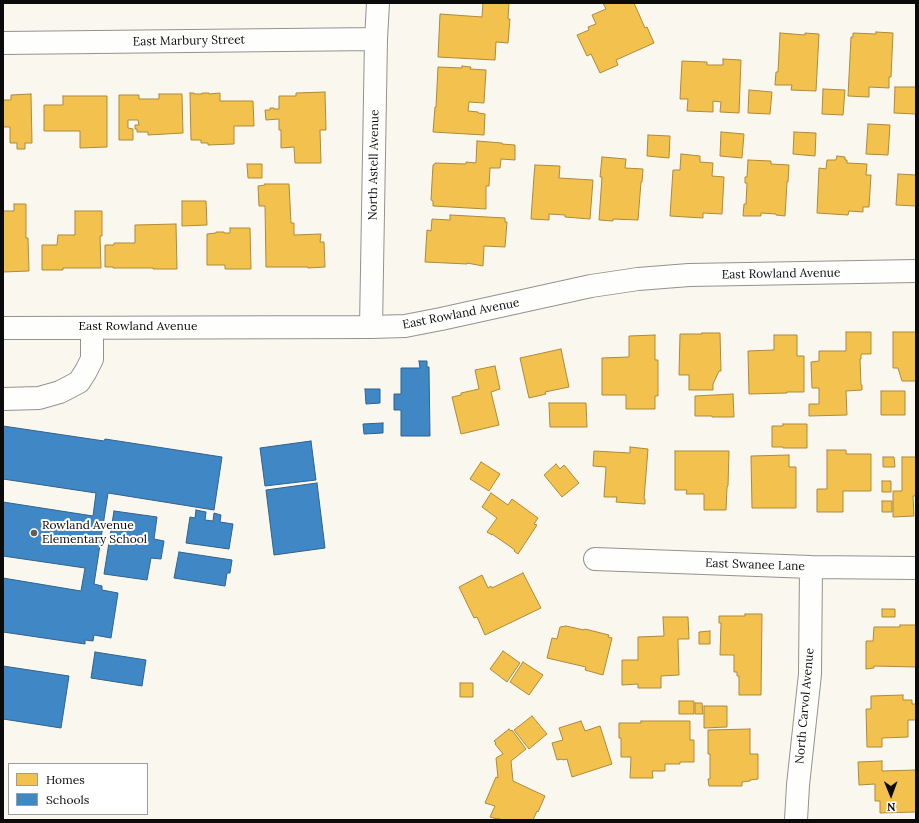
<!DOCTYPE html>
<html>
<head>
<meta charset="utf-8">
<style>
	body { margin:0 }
	#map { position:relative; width:919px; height:823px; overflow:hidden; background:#faf8ee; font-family:Lora,serif }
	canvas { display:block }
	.frame { position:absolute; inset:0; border:4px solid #0b0b0b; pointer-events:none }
	.legend { position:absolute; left:8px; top:763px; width:140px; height:52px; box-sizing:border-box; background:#fff; border:1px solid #9d9d9d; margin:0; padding:5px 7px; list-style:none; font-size:12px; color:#0b0b0b }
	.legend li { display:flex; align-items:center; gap:8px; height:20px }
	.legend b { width:20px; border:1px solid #9d9d9d }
	.north { position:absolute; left:871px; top:775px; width:40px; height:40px; -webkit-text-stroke:3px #fff; paint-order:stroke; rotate:179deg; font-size:11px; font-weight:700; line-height:16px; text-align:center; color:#0b0b0b }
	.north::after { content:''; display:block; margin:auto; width:14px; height:18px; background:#0b0b0b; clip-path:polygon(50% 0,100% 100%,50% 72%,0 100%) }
</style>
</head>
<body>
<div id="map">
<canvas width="919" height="823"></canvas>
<div class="frame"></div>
<ul class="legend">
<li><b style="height:11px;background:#f2c14e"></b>Homes</li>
<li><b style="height:11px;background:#3f88c5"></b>Schools</li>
</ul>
<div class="north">N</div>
</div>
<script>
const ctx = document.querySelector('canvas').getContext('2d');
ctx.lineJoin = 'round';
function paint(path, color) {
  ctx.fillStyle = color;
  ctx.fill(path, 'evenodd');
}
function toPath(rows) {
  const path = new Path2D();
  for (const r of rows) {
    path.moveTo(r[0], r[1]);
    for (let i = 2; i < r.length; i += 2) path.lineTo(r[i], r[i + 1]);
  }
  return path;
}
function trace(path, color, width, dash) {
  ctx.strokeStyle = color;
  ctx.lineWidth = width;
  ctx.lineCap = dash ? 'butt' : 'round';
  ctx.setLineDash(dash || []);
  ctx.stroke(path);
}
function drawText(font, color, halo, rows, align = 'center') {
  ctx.font = font + ' Lora,serif';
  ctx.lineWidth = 4;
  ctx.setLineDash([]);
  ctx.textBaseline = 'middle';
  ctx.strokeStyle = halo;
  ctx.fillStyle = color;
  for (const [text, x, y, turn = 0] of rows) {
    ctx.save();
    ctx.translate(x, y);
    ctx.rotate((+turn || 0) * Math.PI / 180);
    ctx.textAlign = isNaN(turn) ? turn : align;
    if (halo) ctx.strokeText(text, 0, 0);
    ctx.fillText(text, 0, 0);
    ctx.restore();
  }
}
const homes = toPath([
	[483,3,509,3,508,19,510,19,508,43,496,42,495,60,438,57,440,14,482,17,483,3],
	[603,3,634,3,645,28,647,27,654,43,616,60,618,65,600,73,591,54,587,56,577,35,589,30,588,27,596,24,592,15,606,9,603,3],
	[876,32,893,33,891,77,889,77,889,88,869,87,869,97,848,96,851,37,853,37,853,33,876,34,876,32],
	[780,33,805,35,805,33,819,34,816,91,791,90,792,85,775,85,776,72,778,72,780,33],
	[723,59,741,60,739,113,720,112,721,102,713,101,713,112,687,111,688,99,680,99,682,61,707,62,707,65,723,65,723,59],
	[462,66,471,67,470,69,486,70,484,103,469,102,468,111,478,112,478,113,485,114,484,135,433,132,435,107,436,107,438,67,462,68,462,66],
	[895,87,916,87,916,114,894,113,895,87],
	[823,89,845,90,843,115,822,114,823,89],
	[749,90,772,92,770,114,748,113,749,90],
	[325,92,326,130,320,130,321,163,295,163,294,147,281,148,281,130,279,130,279,119,266,120,265,110,270,110,270,108,274,108,274,109,279,109,279,96,296,96,296,93,325,92],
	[190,93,194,93,194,94,202,94,202,93,209,93,209,94,220,93,220,101,253,101,254,126,234,126,234,144,208,145,208,143,201,143,201,140,191,140,190,93],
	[31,94,32,143,25,143,25,149,17,149,17,143,10,143,10,127,3,127,3,100,11,100,11,95,31,94],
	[159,94,182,94,183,133,148,135,148,132,137,132,137,129,135,129,135,125,139,125,138,120,128,120,128,128,133,129,133,140,119,140,119,95,139,95,139,99,159,99,159,94],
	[63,96,107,96,107,147,80,148,80,131,44,131,44,105,63,105,63,96],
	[868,124,890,125,888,155,866,154,868,124],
	[721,132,744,134,742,158,720,156,721,132],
	[794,132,816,133,815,156,793,154,794,132],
	[648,135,670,136,669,158,647,156,648,135],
	[477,141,502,143,502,144,515,145,515,160,501,159,500,168,490,168,489,186,486,186,486,209,433,206,433,201,431,200,433,165,435,164,435,163,466,164,466,162,476,163,477,141],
	[681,154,700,156,700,162,713,163,712,176,724,177,722,214,703,213,703,218,670,216,673,170,680,170,681,154],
	[837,156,845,157,845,160,847,160,847,163,867,164,866,175,871,175,869,207,863,207,863,212,849,211,848,215,817,213,819,168,826,169,827,160,836,160,837,156],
	[602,157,626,159,625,168,643,169,642,182,641,182,638,220,613,219,613,221,599,220,602,177,600,177,602,157],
	[748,160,771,161,771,164,789,165,788,182,787,182,785,216,776,215,776,214,761,213,761,216,743,216,744,204,746,204,747,183,745,183,745,177,747,177,748,160],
	[247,164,262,164,262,178,248,178,247,164],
	[535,165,560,166,559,178,593,180,590,219,565,217,565,215,549,214,549,220,531,219,534,176,535,165],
	[898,174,916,175,916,206,896,205,898,174],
	[265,184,289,184,291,223,294,223,294,235,321,234,320,242,324,242,325,267,308,268,308,267,266,267,265,206,259,206,258,186,265,185,265,184],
	[182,201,206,201,207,225,182,226,182,201],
	[14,204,26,204,26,238,28,238,29,271,3,272,3,211,14,211,14,204],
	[75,211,102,211,102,236,100,236,101,268,63,268,63,270,42,270,42,245,57,245,58,235,75,235,75,211],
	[450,215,505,218,505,222,507,222,505,247,484,246,483,266,467,263,467,264,425,262,427,230,431,231,432,219,450,220,450,215],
	[176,224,177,269,153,269,153,268,113,268,113,267,105,267,105,245,114,245,114,243,135,243,135,225,176,224],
	[230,228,250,228,251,269,225,269,225,265,207,265,207,234,216,233,216,232,224,232,224,233,230,233,230,228],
	[846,332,871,332,871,354,861,354,861,359,860,359,861,385,862,385,862,390,846,391,847,415,809,416,809,404,819,404,819,388,812,388,811,362,819,361,819,351,846,351,846,332],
	[893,332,916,332,916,381,902,381,898,368,893,368,893,332],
	[702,333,720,333,721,371,719,371,713,384,713,390,689,390,689,375,679,375,680,334,702,334,702,333],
	[655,335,655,360,658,360,658,396,655,396,655,409,626,409,626,395,602,395,602,358,629,357,629,336,655,335],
	[774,335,797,335,797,356,804,356,804,392,787,392,787,393,749,394,748,351,774,350,774,335],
	[561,349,569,387,545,392,546,394,529,398,520,358,561,349],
	[495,366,500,389,491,392,499,425,461,434,452,397,461,395,461,393,479,389,475,370,495,366],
	[881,391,905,391,905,415,881,415,881,391],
	[733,394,734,417,712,417,712,416,695,416,695,396,733,394],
	[549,403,586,403,587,427,550,427,549,403],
	[783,424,807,424,807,448,783,448,783,447,772,447,772,426,783,426,783,424],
	[630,447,648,449,644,499,645,499,645,504,616,502,617,497,604,497,606,467,593,466,594,451,630,453,630,447],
	[827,450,846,450,846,454,871,454,871,491,843,491,843,512,817,512,817,489,827,489,827,450],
	[675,451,729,451,728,486,727,487,726,510,704,510,704,494,686,494,687,490,675,490,675,451],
	[789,455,789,467,796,467,796,508,752,508,751,456,789,455],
	[883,457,894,457,895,467,883,467,883,457],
	[902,457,916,457,916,496,913,496,914,516,893,517,893,491,902,491,902,457],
	[481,462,500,474,489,491,470,479,481,462],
	[556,464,560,469,564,465,579,483,562,497,544,475,556,464],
	[882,481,891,481,891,492,882,492,882,481],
	[491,493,508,505,512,499,538,518,534,524,537,525,518,554,514,551,515,550,492,534,492,535,487,532,497,518,482,507,491,493],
	[882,501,892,501,892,512,882,512,882,501],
	[523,573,541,608,485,635,477,617,474,618,459,587,482,575,488,588,491,586,492,588,523,573],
	[882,609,895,609,895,617,882,617,882,609],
	[745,614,762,614,761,695,739,695,739,676,737,676,737,672,734,672,734,655,720,655,721,623,719,623,719,616,745,616,745,614],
	[663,617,688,617,689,639,678,639,679,675,661,676,661,688,638,688,638,684,622,685,622,660,638,660,638,637,664,636,663,617],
	[900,625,916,625,916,667,874,666,874,668,866,669,866,641,873,641,874,627,900,627,900,625],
	[566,626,584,630,585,629,609,635,608,637,612,638,603,675,585,670,586,667,547,658,552,638,557,639,560,627,566,626],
	[710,631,710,644,699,644,699,632,710,631],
	[503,651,520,663,507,682,490,669,503,651],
	[523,662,543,675,529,695,510,682,523,662],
	[460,683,473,683,473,697,460,697,460,683],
	[903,695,903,700,912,700,912,704,916,704,916,720,908,720,908,737,882,738,882,747,867,747,866,709,871,709,871,696,903,695],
	[679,701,694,701,694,714,679,714,679,701],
	[695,703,702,703,703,714,695,714,695,703],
	[704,706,727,706,727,727,704,728,704,706],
	[532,716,547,734,529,749,514,730,532,716],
	[581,721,585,731,600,726,612,764,572,777,567,759,563,760,562,759,557,760,552,743,563,740,559,728,581,721],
	[641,721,690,721,690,740,694,740,694,762,680,762,680,764,665,764,665,771,652,771,653,778,630,778,631,757,621,757,621,738,619,738,619,723,641,723,641,721],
	[509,729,511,731,512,730,526,749,511,761,513,781,545,796,538,812,537,811,533,820,502,820,497,818,497,819,490,817,495,806,485,803,496,777,498,778,496,758,503,754,495,744,496,743,494,741,509,729],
	[750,729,750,754,758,754,758,779,750,780,750,781,742,782,742,786,709,786,708,779,710,779,710,754,708,754,708,730,750,729],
	[882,761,882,771,916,770,916,812,880,813,880,801,875,801,875,784,859,785,858,762,882,761]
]);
const schools = toPath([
	[419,361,427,361,427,367,429,367,430,436,401,436,401,410,394,410,394,394,401,394,401,368,420,368,419,361],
	[365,389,380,389,380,403,366,404,365,389],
	[383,423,383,433,364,434,363,424,383,423],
	[3,426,104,441,105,439,222,457,214,510,108,493,94,584,102,586,102,590,118,593,111,638,94,635,93,641,85,640,85,644,3,632,3,578,81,591,85,568,3,556,3,502,93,516,96,493,3,479,3,426],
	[311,441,316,480,265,486,260,448,311,441],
	[317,483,325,548,274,555,266,490,317,483],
	[196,510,206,512,205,520,213,521,214,513,221,515,220,522,233,524,229,549,186,543,190,517,195,518,196,510],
	[114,511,157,517,154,539,164,541,161,559,151,558,147,580,104,574,114,511],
	[179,552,232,560,230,573,227,573,225,586,174,578,179,552],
	[95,652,146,660,142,686,91,678,95,652],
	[3,666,69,676,61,728,3,719,3,666]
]);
const minor = toPath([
	[3,43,376,39],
	[371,327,376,39,378,3],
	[3,328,371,327,405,326,441,319,591,286,638,279,689,275,916,271],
	[3,399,39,398,60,392,79,382,86,371,92,359,92,328],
	[595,559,811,567,916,568],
	[796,820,798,785,810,674,811,567]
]);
const markers = [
	[34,533,4,"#5f5e5a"]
];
const streetNames = [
	["East Marbury Street",189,41,-1],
	["North Astell Avenue",374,165,-89],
	["East Rowland Avenue",781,274,-1],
	["East Rowland Avenue",461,314,-11],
	["East Rowland Avenue",138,327],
	["East Swanee Lane",755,565,2],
	["North Carvol Avenue",805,706,-85]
];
const poiNames = [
	["Rowland Avenue",42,526],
	["Elementary School",42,540]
];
paint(homes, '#f2c14e');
trace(homes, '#ad8a3a', 1);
paint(schools, '#3f88c5');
trace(schools, '#2f628d', 1);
trace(minor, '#93928d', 24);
trace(minor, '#fefefc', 22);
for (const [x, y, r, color] of markers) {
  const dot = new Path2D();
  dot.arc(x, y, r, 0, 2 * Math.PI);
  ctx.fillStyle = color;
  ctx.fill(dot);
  trace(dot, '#fff', 1.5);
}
drawText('12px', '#0b0b0b', '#fff', streetNames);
drawText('12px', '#0b0b0b', '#fff', poiNames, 'left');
</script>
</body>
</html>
